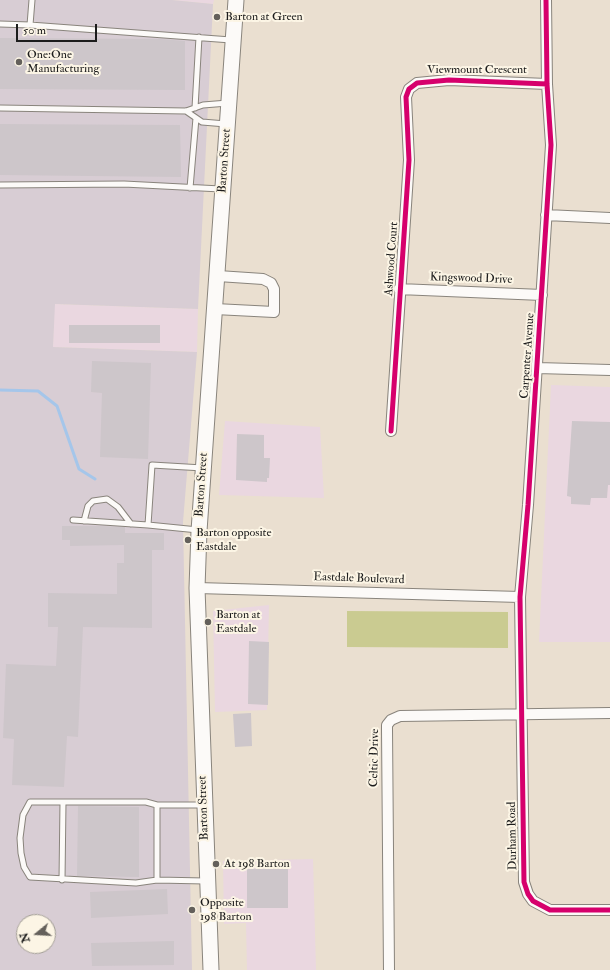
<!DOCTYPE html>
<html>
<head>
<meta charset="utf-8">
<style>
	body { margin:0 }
	#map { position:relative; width:610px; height:970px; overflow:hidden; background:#eadfd0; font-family:"IM FELL Double Pica",serif }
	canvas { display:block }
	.north { position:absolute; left:16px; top:914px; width:40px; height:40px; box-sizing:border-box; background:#fcf5e5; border:1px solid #a29e95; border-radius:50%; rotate:252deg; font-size:11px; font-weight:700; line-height:16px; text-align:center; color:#1c1c1c }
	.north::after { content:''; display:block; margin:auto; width:14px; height:18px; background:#64605b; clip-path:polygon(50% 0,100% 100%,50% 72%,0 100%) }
	.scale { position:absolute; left:16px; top:24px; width:81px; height:18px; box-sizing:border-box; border:2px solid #1c1c1c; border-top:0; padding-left:5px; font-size:12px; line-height:14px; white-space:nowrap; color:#1c1c1c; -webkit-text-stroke:3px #fcf5e5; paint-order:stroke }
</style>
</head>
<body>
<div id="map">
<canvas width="610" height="970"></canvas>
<div class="north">N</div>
<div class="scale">50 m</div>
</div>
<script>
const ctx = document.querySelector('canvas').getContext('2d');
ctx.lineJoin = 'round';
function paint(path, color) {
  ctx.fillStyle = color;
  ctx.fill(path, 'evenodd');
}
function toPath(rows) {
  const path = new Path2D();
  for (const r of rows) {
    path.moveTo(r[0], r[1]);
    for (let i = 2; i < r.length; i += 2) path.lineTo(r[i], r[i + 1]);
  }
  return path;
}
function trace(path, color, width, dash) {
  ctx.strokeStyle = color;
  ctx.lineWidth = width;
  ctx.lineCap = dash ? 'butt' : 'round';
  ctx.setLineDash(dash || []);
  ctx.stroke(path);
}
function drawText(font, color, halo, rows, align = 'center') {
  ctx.font = font + ' "IM FELL Double Pica",serif';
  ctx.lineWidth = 4;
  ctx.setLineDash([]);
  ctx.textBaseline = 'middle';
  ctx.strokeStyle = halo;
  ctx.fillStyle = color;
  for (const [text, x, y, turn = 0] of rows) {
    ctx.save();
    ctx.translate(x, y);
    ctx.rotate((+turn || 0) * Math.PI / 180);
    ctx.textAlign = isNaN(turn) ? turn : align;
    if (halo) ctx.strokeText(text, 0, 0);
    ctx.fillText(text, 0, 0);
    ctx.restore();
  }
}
const built = toPath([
	[172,0,214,0,213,4],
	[54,304,198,309,197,352,53,347],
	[551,385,610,387,610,642,539,642],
	[225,421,320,427,324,498,219,495],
	[269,605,267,710,215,712,213,611],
	[313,859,316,970,247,970,246,923,224,924,223,861]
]);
const industrial = toPath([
	[0,0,172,0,213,4,198,309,55,304,53,347,197,352,183,522,192,970,0,970],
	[24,922,48,922,48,946,24,946]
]);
const green = toPath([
	[347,611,508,612,508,648,347,647]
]);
const stream = toPath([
	[0,390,38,391,57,406,79,469,95,479]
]);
const building = toPath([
	[0,38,160,39,185,41,185,90,0,89],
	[0,124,180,125,181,177,0,175],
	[69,325,160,325,160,343,69,343],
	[92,361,151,363,148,459,100,457,102,393,91,392],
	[572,421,610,422,610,485,608,485,607,498,591,498,590,505,571,504,571,497,567,496],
	[237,434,264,435,264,458,270,458,269,478,267,478,267,482,236,480],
	[62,526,98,526,125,527,125,533,164,533,164,550,152,550,152,628,83,627,78,737,67,736,64,787,12,785,14,739,3,738,6,664,56,666,58,627,48,627,48,593,117,594,117,563,124,563,124,545,70,546,70,540,62,540],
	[249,641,269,642,268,705,248,704],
	[251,713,252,746,235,747,233,714],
	[78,806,139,807,139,877,77,876],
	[288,868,288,908,247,908,247,869],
	[167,889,168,914,91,918,90,892],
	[174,941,174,965,92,966,91,943]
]);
const lane = toPath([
	[0,24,30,25,32,0],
	[30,25,231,40],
	[0,108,186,111,203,105,228,103],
	[195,108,199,37],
	[186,111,202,122,226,124],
	[0,185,124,184,221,189],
	[190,188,196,118],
	[73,520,148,525,198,530],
	[84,521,88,506,93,501,107,499,118,507,131,524],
	[148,525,152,465,203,468],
	[203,805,157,805,157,880,205,881],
	[62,880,63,802],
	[157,880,136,883,30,877,24,867,21,853,20,838,23,815,30,802,146,802,157,805]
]);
const street = toPath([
	[546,0,547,84,551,145,528,505,520,597,524,882,528,894,533,901,550,910,610,910],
	[546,215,610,218],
	[399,289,542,295],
	[215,309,274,312,274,289,271,283,263,279,218,276],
	[537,368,610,370],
	[391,431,409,160,406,97,409,89,417,83,449,80,547,84],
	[197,588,520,597],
	[389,970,387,729,387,725,391,720,400,716,610,713]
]);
const secondary = toPath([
	[211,970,197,588,199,531,236,0]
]);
const cycleway = toPath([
	[546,0,547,84,551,145,528,505,520,597,524,882,528,894,533,901,550,910,610,910],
	[391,431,409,160,406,97,409,89,417,83,449,80,547,84]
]);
const markers = [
	[217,17,4,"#64605b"],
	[19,62,4,"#64605b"],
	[188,540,4,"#64605b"],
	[208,622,4,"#64605b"],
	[216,864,4,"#64605b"],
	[192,910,4,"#64605b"]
];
const poiNames = [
	["Barton at Green",225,17],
	["One:One",27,55],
	["Manufacturing",27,69],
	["Barton opposite",196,533],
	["Eastdale",196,547],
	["Barton at",216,615],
	["Eastdale",216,629],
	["At 198 Barton",224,864],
	["Opposite",200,903],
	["198 Barton",200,917]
];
const streetNames = [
	["Viewmount Crescent",477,70],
	["Barton Street",225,161,-86],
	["Ashwood Court",392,259,-86],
	["Kingswood Drive",471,279,2],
	["Carpenter Avenue",528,356,-86],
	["Barton Street",202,485,-86],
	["Eastdale Boulevard",359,579,2],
	["Celtic Drive",375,758,-89],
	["Barton Street",204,808,-92],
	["Durham Road",513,836,-91]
];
paint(built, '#ead7e0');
paint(industrial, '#d8cdd4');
paint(green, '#cacb91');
trace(stream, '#a5c6ea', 3);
paint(building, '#cdc6ca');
trace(lane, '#89847c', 7);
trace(street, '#89847c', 12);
trace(secondary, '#89847c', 17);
trace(lane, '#fcfaf8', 5);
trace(street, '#fcfaf8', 10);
trace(secondary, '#fcfaf8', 15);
trace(cycleway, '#d6006c', 5);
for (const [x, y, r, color] of markers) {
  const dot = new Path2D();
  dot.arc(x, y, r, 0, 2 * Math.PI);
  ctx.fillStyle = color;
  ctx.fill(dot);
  trace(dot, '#fcf5e5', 1.5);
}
drawText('12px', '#1c1c1c', '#fcf5e5', poiNames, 'left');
drawText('12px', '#1c1c1c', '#fcf5e5', streetNames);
</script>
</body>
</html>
